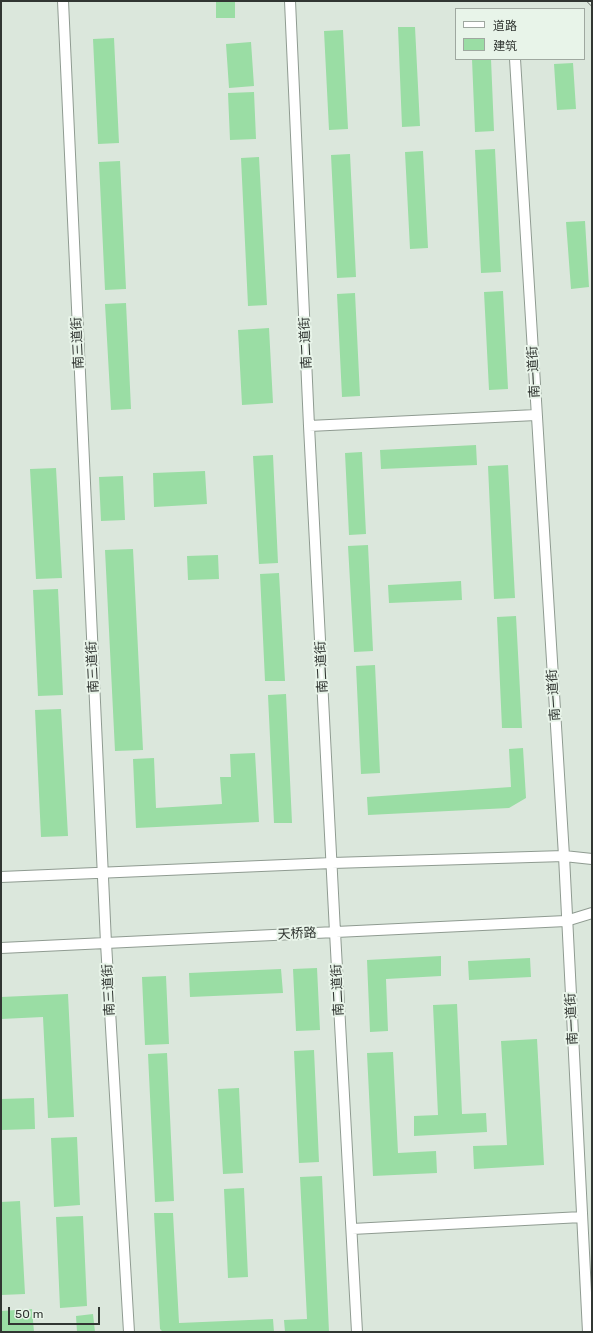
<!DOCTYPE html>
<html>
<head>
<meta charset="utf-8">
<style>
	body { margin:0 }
	#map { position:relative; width:593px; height:1333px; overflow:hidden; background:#dbe7dc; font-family:Rubik,"Noto Sans SC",sans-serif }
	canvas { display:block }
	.frame { position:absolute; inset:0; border:2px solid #313632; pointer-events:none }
	.legend { position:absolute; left:455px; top:8px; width:130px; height:52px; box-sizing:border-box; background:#e8f4e9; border:1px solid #9fa8a0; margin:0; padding:5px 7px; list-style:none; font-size:12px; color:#313632 }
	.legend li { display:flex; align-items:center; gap:8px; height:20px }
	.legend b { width:20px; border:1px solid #9fa8a0 }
	.scale { position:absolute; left:8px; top:1307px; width:92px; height:18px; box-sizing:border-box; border:2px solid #313632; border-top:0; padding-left:5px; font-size:12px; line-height:14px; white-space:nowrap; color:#313632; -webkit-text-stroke:3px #e8f4e9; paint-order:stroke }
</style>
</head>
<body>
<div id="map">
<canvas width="593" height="1333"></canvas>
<div class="frame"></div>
<ul class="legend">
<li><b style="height:5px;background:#fff"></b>道路</li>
<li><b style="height:11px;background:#9adda4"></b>建筑</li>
</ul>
<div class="scale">50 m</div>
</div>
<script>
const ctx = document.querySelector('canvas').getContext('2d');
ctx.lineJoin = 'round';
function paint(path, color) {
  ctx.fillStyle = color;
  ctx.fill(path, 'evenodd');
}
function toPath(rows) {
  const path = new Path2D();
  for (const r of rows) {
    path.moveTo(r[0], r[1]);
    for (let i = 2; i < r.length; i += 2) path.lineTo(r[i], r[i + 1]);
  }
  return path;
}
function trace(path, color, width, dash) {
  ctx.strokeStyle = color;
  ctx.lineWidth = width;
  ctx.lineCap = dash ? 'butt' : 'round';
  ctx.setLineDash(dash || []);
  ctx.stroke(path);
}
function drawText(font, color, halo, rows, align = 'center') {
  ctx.font = font + ' Rubik,"Noto Sans SC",sans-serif';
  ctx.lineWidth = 4;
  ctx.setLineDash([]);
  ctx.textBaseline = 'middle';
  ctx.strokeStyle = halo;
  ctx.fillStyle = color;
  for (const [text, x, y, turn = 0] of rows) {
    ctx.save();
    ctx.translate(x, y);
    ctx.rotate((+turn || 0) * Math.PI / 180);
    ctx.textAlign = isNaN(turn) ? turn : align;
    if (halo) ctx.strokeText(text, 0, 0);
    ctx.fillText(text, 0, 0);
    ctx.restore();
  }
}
const building = toPath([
	[216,1,235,1,235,18,216,18],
	[398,27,415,27,420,126,402,127],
	[343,30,348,129,329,130,324,31],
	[114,38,119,143,98,144,93,39],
	[251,42,254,86,229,88,226,44],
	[472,59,491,59,494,131,475,132],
	[573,63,576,109,557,110,554,64],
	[254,92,256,139,230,140,228,93],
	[495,149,501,272,481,273,475,150],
	[423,151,428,248,410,249,405,152],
	[350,154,356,277,337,278,331,155],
	[259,157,267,305,248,306,241,158],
	[120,161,126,289,105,290,99,162],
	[585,221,589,287,571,289,566,222],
	[503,291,508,389,489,390,484,292],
	[355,293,360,396,342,397,337,294],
	[126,303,131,409,111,410,105,304],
	[269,328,273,403,242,405,238,330],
	[476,445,477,465,381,469,380,450],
	[362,452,366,534,349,535,345,453],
	[273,455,278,563,259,564,253,456],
	[508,465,515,598,494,599,488,466],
	[56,468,62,578,36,579,30,469],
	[205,471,207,504,154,507,153,473],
	[123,476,125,520,101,521,99,477],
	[368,545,373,651,354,652,348,546],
	[133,549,143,750,115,751,105,550],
	[218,555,219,579,188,580,187,556],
	[279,573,285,681,265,681,260,574],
	[461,581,462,600,389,603,388,585],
	[58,589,63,695,38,696,33,590],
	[516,616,522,728,502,728,497,617],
	[375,665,380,773,361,774,356,666],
	[286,694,292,823,274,823,268,695],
	[61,709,68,836,41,837,35,710],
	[523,748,526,798,509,808,368,815,367,797,511,787,509,749],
	[255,753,259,822,136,828,133,759,154,758,156,808,222,804,220,777,231,777,230,754],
	[441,956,441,976,386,979,388,1031,370,1032,367,960],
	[530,958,531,977,469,980,468,961],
	[317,968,320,1030,296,1031,293,969],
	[281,969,283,993,190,997,189,973],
	[166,976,169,1044,145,1045,142,977],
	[68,994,74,1117,48,1118,43,1017,1,1019,1,997],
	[457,1004,462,1114,486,1113,487,1132,414,1136,414,1116,438,1115,433,1005],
	[537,1039,544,1165,474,1169,473,1146,507,1145,501,1041],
	[314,1050,319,1162,299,1163,294,1051],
	[393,1052,398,1153,436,1151,437,1173,373,1176,367,1053],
	[167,1053,174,1201,155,1202,148,1054],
	[239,1088,243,1173,223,1174,218,1089],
	[34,1098,35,1129,1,1130,1,1099],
	[77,1137,80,1205,54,1207,51,1138],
	[322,1176,329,1332,285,1332,284,1320,307,1319,300,1177],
	[244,1188,248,1277,228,1278,224,1189],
	[20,1201,25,1294,1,1295,1,1202],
	[154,1213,173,1213,179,1323,273,1319,274,1332,163,1332,160,1329],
	[83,1216,87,1306,60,1308,56,1217],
	[32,1309,34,1332,1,1332,1,1311],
	[93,1314,95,1332,77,1332,76,1316]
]);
const street = toPath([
	[63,1,106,943,129,1332],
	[290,1,309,426,335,932,357,1332],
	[515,59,564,856,588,1332],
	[309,426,536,415],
	[1,877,332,863,564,856,592,859],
	[1,948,566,921,592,913],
	[352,1229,582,1217]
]);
const rail = toPath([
	[589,1,592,4]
]);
const streetNames = [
	["南三道街",78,343,-93],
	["南二道街",306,343,-93],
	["南一道街",534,372,-93],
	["南三道街",93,667,-93],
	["南二道街",322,667,-93],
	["南一道街",554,695,-94],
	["天桥路",297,934,-3],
	["南三道街",109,990,-93],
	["南二道街",338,990,-93],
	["南一道街",572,1019,-93]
];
paint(building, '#9adda4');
trace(street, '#8f9b91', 12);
trace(street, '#fff', 10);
trace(rail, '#646b65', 4.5);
trace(rail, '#e8f4e9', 3, [9]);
drawText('13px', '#313632', '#e8f4e9', streetNames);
</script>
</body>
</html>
